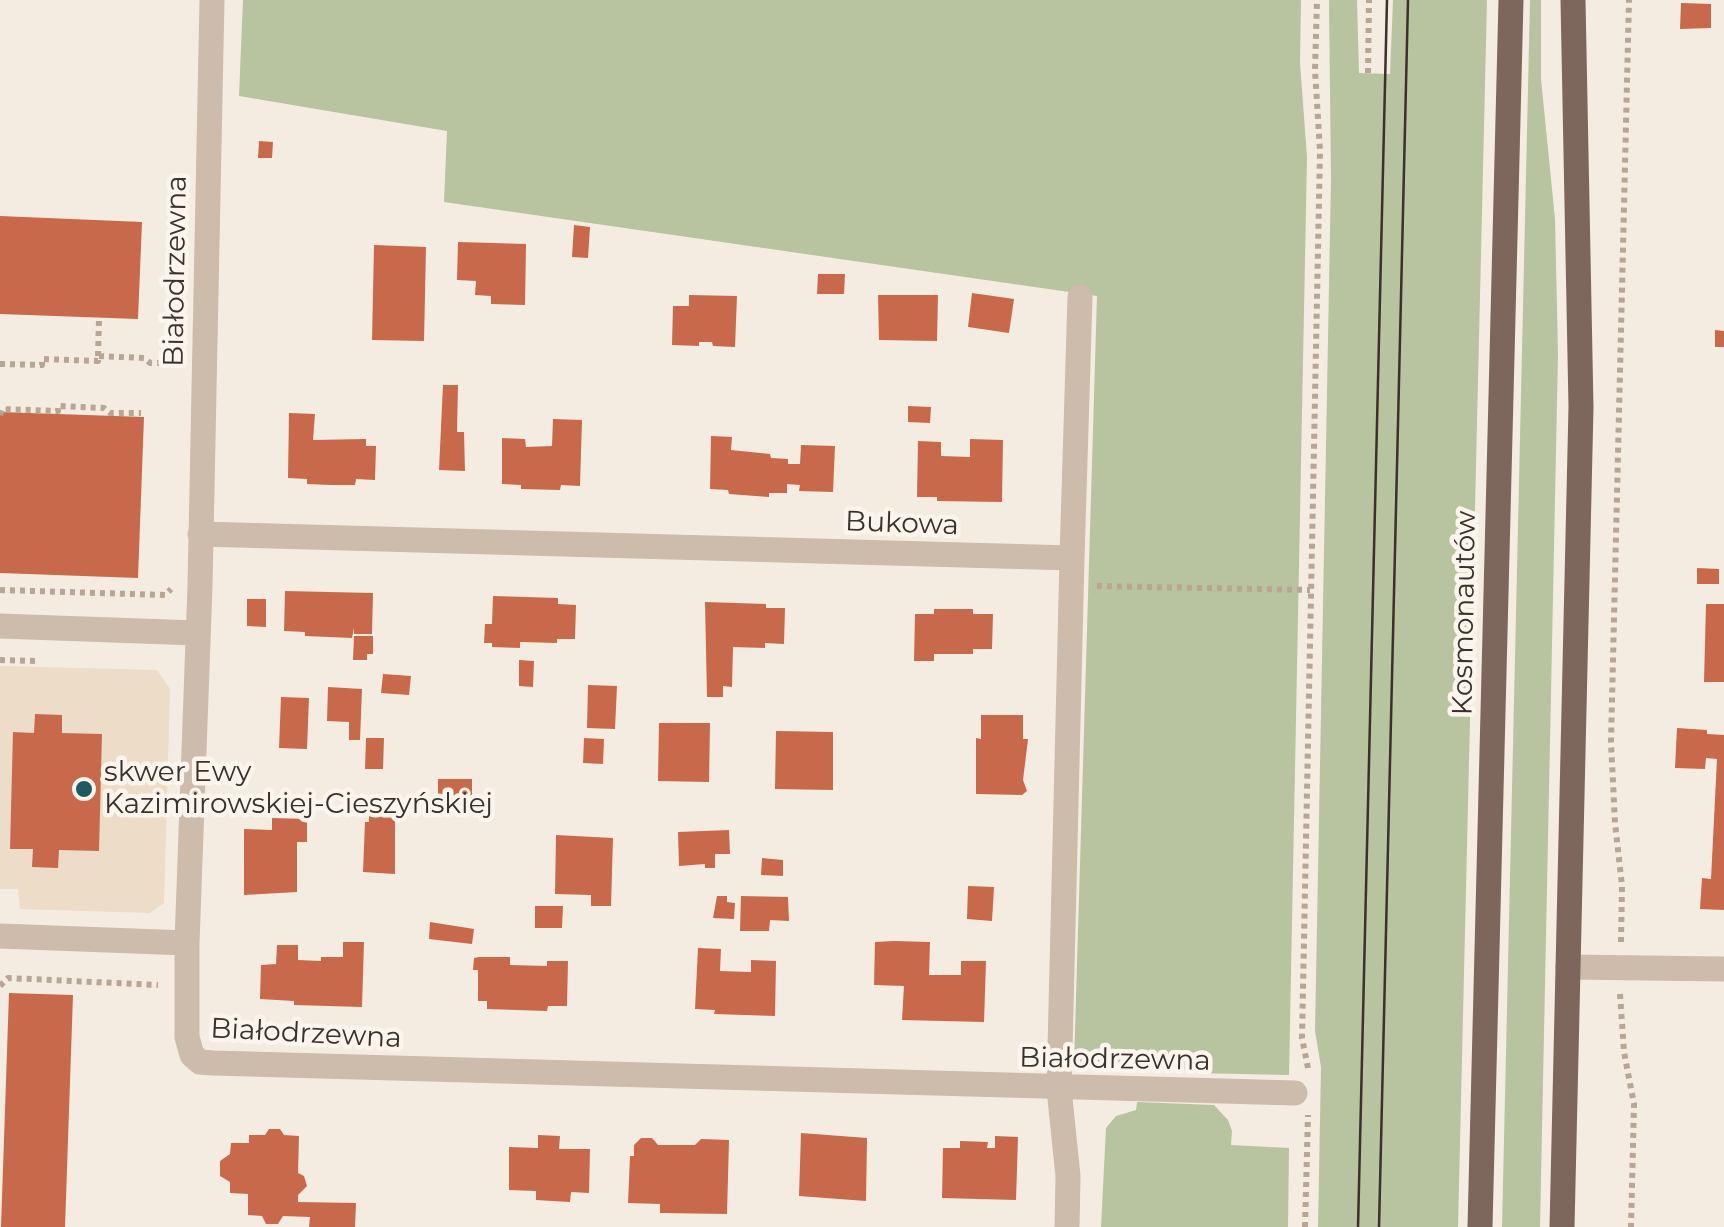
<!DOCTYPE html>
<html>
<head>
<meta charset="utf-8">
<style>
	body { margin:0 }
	canvas { display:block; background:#f4ebe1 }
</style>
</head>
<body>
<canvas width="1724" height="1227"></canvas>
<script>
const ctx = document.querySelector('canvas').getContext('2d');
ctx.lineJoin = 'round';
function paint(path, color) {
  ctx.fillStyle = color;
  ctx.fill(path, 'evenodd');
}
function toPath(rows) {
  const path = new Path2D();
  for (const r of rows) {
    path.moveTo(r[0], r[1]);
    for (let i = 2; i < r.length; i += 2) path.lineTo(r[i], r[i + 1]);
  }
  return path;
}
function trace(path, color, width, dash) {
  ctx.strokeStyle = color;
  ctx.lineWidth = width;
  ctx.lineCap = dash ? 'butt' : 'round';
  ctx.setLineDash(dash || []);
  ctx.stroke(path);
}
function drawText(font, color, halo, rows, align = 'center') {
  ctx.font = font + ' Montserrat,sans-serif';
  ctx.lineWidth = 9;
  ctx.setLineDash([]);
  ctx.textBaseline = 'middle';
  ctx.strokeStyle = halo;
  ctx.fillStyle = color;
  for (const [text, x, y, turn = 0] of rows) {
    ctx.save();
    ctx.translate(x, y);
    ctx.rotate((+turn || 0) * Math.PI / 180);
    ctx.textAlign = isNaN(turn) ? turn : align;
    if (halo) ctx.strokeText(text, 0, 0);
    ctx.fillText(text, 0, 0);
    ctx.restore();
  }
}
const green = toPath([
	[243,0,1301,0,1300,63,1307,157,1289,1075,1194,1073,1164,1064,1074,1065,1097,296,444,202,447,131,239,96],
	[1329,0,1357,0,1359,73,1390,74,1393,0,1487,0,1458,1227,1318,1227,1321,1067,1315,1031,1331,179],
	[1530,0,1541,0,1541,79,1555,219,1558,354,1540,1227,1502,1227],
	[1137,1102,1214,1105,1228,1120,1232,1131,1231,1145,1289,1148,1288,1227,1101,1227,1106,1128,1116,1116,1136,1110]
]);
const plaza = toPath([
	[0,666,157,670,170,689,164,903,150,913,20,909,18,889,0,889]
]);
const building = toPath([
	[1681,3,1711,4,1711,28,1680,29],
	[259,141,273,142,272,158,258,158],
	[0,216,142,222,138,319,0,314],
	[574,225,590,227,588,258,572,257],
	[458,242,526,244,525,305,491,304,491,296,475,295,476,281,457,280],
	[374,245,426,247,424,341,372,340],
	[818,274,845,274,844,294,817,294],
	[972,293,1014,299,1009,333,968,327],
	[689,295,737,296,735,347,713,346,712,342,699,342,699,346,672,345,673,306,689,306],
	[878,295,938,295,937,341,879,340],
	[1715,330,1724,331,1724,347,1715,347],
	[443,385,458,385,457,432,464,432,465,471,439,470],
	[908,406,931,407,930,423,908,422],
	[0,412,144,417,138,578,0,573],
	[289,413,315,414,313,440,366,439,366,446,376,446,375,480,356,479,355,485,331,485,307,484,307,479,288,478],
	[553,419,582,420,580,486,561,485,560,490,521,489,521,485,502,484,502,438,525,439,526,447,552,446],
	[711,436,732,437,731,450,770,454,771,458,788,459,788,464,800,464,801,445,835,446,833,492,799,491,800,485,787,484,787,493,769,493,769,497,729,494,728,490,710,489],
	[970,439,1003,440,1002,502,937,501,937,497,917,497,918,441,941,442,941,456,970,457],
	[1697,568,1719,569,1719,584,1697,584],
	[285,591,373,593,372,634,354,634,354,628,352,638,305,636,305,632,284,631],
	[493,596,558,598,558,604,576,605,575,639,557,639,557,643,520,642,520,648,492,647,492,643,484,643,485,624,492,624],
	[247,599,266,599,266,627,247,626],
	[705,602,766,604,766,608,785,608,784,644,765,643,765,648,733,647,732,687,723,686,723,697,707,697],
	[1706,604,1724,604,1724,682,1704,682],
	[934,609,973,609,973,614,993,614,992,649,973,649,973,654,934,654,934,661,914,661,915,614,934,614],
	[354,636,373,636,373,654,367,654,367,660,353,660],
	[519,660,534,661,533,687,519,686],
	[383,674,411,676,409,695,381,693],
	[588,685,617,686,615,729,587,728],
	[328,687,362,689,360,740,349,740,349,722,327,721],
	[281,697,309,698,307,749,279,748],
	[35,714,62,715,62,733,102,734,99,851,59,850,58,868,32,867,33,849,10,849,13,732,34,733],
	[981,715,1023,715,1023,739,1028,739,1023,780,1027,791,1022,795,976,794,976,738,981,739],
	[659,723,710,723,709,782,658,781],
	[1677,728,1707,730,1707,734,1724,735,1724,910,1700,909,1702,878,1711,879,1717,759,1706,758,1705,769,1675,768],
	[776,731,833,732,833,790,775,789],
	[366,738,384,738,383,769,365,769],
	[584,738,604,739,603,764,583,763],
	[438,779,472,779,472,801,438,801],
	[369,810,395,812,395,874,363,872,365,822,369,822],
	[272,818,307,819,307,842,297,842,297,892,244,895,244,829,272,830],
	[729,830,730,854,715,854,715,868,705,868,705,864,679,866,678,832],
	[556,835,613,838,611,906,591,906,591,895,555,894],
	[762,858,783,860,783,876,761,875],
	[968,886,994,887,992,921,967,919],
	[717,896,727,896,727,902,735,903,734,919,713,918],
	[741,896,788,897,789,921,770,920,769,931,740,931],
	[535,906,563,906,562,928,535,928],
	[430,922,474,929,472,944,429,939],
	[894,941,930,942,929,975,961,975,961,961,986,961,984,1022,902,1020,904,986,874,985,875,942],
	[343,942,364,942,362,1007,294,1005,294,1001,260,999,261,965,276,964,277,945,298,945,298,960,321,961,321,957,343,957],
	[698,948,721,949,720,971,751,972,751,960,776,961,775,1016,714,1014,715,1010,695,1009],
	[479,957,510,957,510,965,547,966,547,961,568,961,567,1006,548,1006,547,1011,487,1009,487,1001,478,1001,478,970,473,970,474,958],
	[9,993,73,995,65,1227,1,1227],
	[269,1129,280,1129,284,1135,299,1136,298,1173,304,1176,307,1186,298,1195,298,1202,356,1203,355,1227,309,1227,310,1217,283,1216,278,1224,266,1224,262,1216,248,1215,248,1194,230,1193,230,1182,220,1176,220,1161,230,1154,231,1143,249,1143,249,1135,265,1135],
	[801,1133,867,1138,866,1201,799,1196],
	[538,1135,560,1136,559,1149,590,1149,589,1193,571,1192,570,1202,536,1200,536,1191,509,1190,509,1147,538,1148],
	[995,1136,1018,1137,1016,1200,942,1198,943,1148,960,1148,960,1141,988,1142,987,1148,995,1148],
	[641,1138,652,1138,658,1145,695,1145,701,1139,729,1140,727,1214,660,1213,660,1204,628,1203,630,1156,634,1156,634,1145]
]);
const path = toPath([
	[1368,73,1369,0],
	[98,356,99,319],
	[0,364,42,365,42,359,98,361,98,356,144,358,150,363,180,363],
	[0,415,2,409,58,411,58,406,104,408,110,413,141,413],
	[1097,586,1310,590],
	[0,590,165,595,171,589],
	[0,660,39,661],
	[1621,942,1622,886,1615,823,1611,742,1629,0],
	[0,986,8,978,158,985],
	[1620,994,1624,1052,1634,1104,1631,1227],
	[1308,1068,1302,1038,1320,151,1315,70,1317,0],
	[1305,1227,1308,1115]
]);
const street = toPath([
	[212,0,200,586,187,943,187,1037,192,1055,200,1062,213,1063,1295,1093],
	[200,534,1072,558,1059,1089,1068,1176,1067,1227],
	[1072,558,1080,297],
	[0,626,197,633],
	[0,936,187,943],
	[1568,967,1724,969]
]);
const primary = toPath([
	[1480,1227,1511,0],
	[1562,1227,1581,407,1573,0]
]);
const tram = toPath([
	[1358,1227,1387,0],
	[1379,1227,1408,0]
]);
const markers = [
	[84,789,10,"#1f5a5e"]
];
const streetNames = [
	["Białodrzewna",176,271,-89],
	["Bukowa",902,524,2],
	["Kosmonautów",1465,613,-89],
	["Białodrzewna",306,1034,3],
	["Białodrzewna",1115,1060,1]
];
const poiNames = [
	["skwer Ewy",104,773],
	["Kazimirowskiej-Cieszyńskiej",104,805]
];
paint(green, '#b8c4a0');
paint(plaza, '#ecdcc8');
paint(building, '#c8694b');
trace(path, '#b9a596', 6, [5, 5]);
trace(street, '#cdbbac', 25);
trace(primary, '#7d675c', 25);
trace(tram, '#3b302b', 2.5);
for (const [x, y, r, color] of markers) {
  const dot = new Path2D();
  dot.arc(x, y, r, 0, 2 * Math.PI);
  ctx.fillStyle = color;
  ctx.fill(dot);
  trace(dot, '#fbf5ee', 4);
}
drawText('28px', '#3b302b', '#fbf5ee', streetNames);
drawText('28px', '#3b302b', '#fbf5ee', poiNames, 'left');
</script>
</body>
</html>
